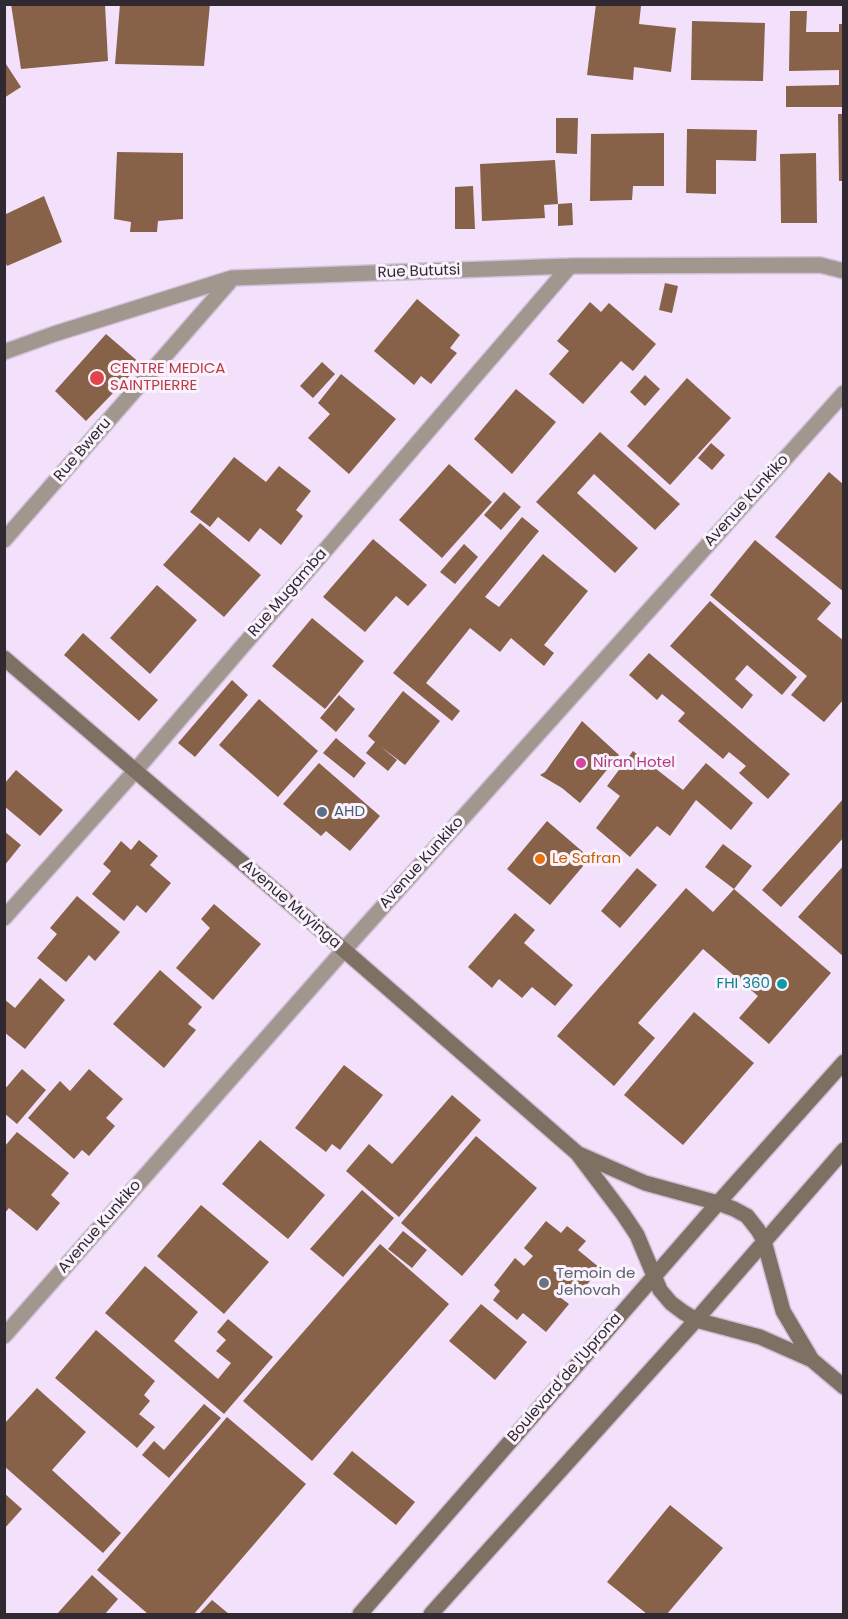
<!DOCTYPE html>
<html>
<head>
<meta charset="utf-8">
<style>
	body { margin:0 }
	#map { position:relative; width:848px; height:1619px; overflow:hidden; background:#f3e1fb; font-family:Poppins,sans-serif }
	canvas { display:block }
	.frame { position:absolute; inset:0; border:6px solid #302932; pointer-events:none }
</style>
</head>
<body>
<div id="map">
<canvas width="848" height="1619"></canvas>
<div class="frame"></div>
</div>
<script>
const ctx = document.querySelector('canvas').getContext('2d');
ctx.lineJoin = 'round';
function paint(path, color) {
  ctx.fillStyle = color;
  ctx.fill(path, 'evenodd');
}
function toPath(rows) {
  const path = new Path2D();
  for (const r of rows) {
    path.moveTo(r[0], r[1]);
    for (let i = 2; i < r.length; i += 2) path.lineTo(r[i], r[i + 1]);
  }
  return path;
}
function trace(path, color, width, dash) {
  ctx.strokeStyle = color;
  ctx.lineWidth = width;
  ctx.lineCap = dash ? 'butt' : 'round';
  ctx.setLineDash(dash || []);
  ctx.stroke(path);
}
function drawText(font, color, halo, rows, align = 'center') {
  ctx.font = font + ' Poppins,sans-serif';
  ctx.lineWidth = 6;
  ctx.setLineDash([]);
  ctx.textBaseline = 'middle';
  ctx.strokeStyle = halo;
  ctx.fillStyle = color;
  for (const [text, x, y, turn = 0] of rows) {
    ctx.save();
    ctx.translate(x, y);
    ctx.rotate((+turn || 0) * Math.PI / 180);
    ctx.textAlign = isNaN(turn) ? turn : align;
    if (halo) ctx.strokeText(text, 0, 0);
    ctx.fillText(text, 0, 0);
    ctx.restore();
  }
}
const building = toPath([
	[11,4,105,4,108,61,21,69],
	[120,4,210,4,204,66,115,64],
	[596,4,641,6,639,24,676,28,671,72,634,67,633,80,587,75],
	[790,11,807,11,806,32,839,32,839,24,844,24,844,107,786,107,786,86,839,85,839,70,789,71],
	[692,21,765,23,763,81,691,80],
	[4,61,21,87,4,98],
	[838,114,844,114,844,181,839,181],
	[556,118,578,118,577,154,556,153],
	[687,129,757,130,756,161,716,160,716,194,686,193],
	[664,133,664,186,633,186,632,200,590,201,591,134],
	[117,152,183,153,183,219,158,221,157,232,130,232,131,222,114,219],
	[816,153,817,223,781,223,780,154],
	[555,160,558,204,572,203,573,225,558,226,558,204,544,205,545,218,482,221,480,164],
	[473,186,475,229,455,229,455,187],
	[44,196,62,242,7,266,4,259,4,215],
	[665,283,678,286,672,313,659,310],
	[417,299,460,335,450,348,457,353,431,384,421,376,414,385,374,351],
	[590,302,601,312,609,303,656,344,633,371,621,361,583,404,549,374,569,351,557,341],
	[106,334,141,364,86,421,55,391],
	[322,362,335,374,313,398,300,386],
	[341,374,396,419,349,474,308,438,330,414,318,403],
	[645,375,660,389,645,406,630,392],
	[687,378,731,418,670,485,627,446],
	[516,389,556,422,512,474,474,439],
	[600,432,680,504,655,530,594,474,577,493,638,548,615,573,536,502],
	[711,443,725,455,712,470,698,458],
	[234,457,266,482,279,466,311,491,296,510,303,516,281,545,260,528,249,542,218,517,210,527,190,512],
	[449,464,492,502,442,558,399,520],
	[829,472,844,485,844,592,775,537],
	[504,492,521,507,501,530,484,515],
	[522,517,539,531,485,597,499,607,543,554,588,591,544,645,554,653,544,666,511,638,500,652,470,628,426,683,460,711,452,721,393,673],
	[200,523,261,575,224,617,163,565],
	[373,539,427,585,408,606,396,596,365,632,323,597],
	[755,540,831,603,817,619,844,641,844,699,824,722,791,695,807,676,710,595],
	[464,544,478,557,455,584,440,572],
	[157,585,197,620,150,674,110,638],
	[710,601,797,677,782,695,747,665,735,679,753,695,742,709,670,646],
	[312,618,364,661,325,709,272,666],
	[83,633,158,700,139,721,64,655],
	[649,653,790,774,768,799,739,773,746,766,729,752,723,759,678,721,685,713,662,694,657,700,629,675],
	[232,680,248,695,195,757,178,743],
	[403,691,440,721,405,765,380,746,397,760,388,771,366,753,375,742,368,736],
	[339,695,355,709,336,732,320,718],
	[259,699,318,751,278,797,219,745],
	[582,721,619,755,580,803,562,788,540,775,545,772],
	[336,738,366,763,354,778,323,753],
	[633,751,683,790,706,763,753,803,731,830,696,800,670,836,657,826,630,857,596,828,620,796,607,786],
	[319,763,380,816,350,851,326,831,321,836,283,804],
	[16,770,63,810,40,836,4,806,4,784],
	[844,798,844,837,781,907,762,890],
	[547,821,590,858,550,905,507,869],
	[4,831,21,845,4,866],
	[139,840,158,856,150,865,171,883,146,913,137,905,124,921,92,894,111,871,103,864,121,841,131,850],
	[723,844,752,866,734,889,705,867],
	[844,865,844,957,798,917],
	[637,868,657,885,620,928,601,911],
	[686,888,713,912,734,889,831,973,769,1044,739,1018,758,996,703,949,638,1023,655,1038,614,1086,557,1036],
	[77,896,120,932,95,961,89,955,66,982,37,958,57,934,50,928],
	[214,904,261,944,213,1000,176,968,210,928,201,919],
	[515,913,535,930,524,943,573,985,555,1006,532,987,522,998,499,979,492,988,468,967],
	[160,970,202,1007,188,1024,196,1030,164,1068,113,1024],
	[40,978,65,1000,25,1049,4,1032,4,999,15,1008],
	[694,1012,754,1063,683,1145,624,1095],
	[344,1065,383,1095,340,1150,332,1144,326,1152,295,1128],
	[22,1069,46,1090,17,1124,4,1113,4,1090],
	[89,1069,123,1099,106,1118,115,1126,89,1156,82,1150,74,1159,28,1118,60,1081,70,1091],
	[452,1095,481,1120,399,1217,346,1171,369,1144,392,1164],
	[17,1132,69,1173,51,1195,60,1203,37,1231,9,1208,4,1214,4,1147],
	[476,1136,537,1188,462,1276,401,1223],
	[260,1140,325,1195,288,1239,222,1184],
	[362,1190,394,1218,343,1277,310,1249],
	[201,1205,269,1262,224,1314,157,1256],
	[546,1221,561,1233,567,1226,586,1241,578,1250,600,1268,579,1295,569,1287,561,1298,569,1304,546,1332,523,1313,517,1320,493,1300,500,1291,494,1285,515,1258,524,1266,533,1256,524,1248],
	[403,1231,427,1250,412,1268,388,1249],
	[380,1244,449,1304,312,1461,243,1401],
	[145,1266,198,1312,174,1341,218,1379,231,1363,216,1351,226,1340,217,1332,228,1319,273,1357,224,1414,105,1313],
	[481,1304,527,1342,495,1380,449,1341],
	[96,1330,155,1381,144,1395,150,1401,139,1414,155,1427,137,1448,55,1378],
	[37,1388,86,1432,52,1470,121,1533,103,1553,4,1466,4,1424],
	[204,1404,221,1418,169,1478,142,1455,154,1441,164,1450],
	[227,1417,306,1484,194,1614,148,1614,97,1570],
	[352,1451,415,1502,396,1525,333,1474],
	[4,1493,22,1509,4,1529],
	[670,1505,723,1548,667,1614,647,1614,607,1582],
	[92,1575,118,1599,105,1614,57,1614],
	[212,1600,229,1614,199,1614]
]);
const street = toPath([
	[4,352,54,334,232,278,570,266,820,265,844,271],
	[4,540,231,280],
	[4,918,135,771,570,266],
	[4,1336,344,950,844,393]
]);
const secondary = toPath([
	[4,658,344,950,577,1153,623,1214,637,1235,660,1290,671,1303,683,1312,696,1320,760,1337,812,1360,844,1387],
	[579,1154,645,1183,718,1203,734,1209,747,1216,758,1230,764,1241,783,1311,812,1360],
	[360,1614,718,1203,844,1062],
	[431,1614,696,1320,844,1150]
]);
const markers = [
	[97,378,8,"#e0444e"],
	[581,763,6,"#d1479c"],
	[322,812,6,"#5c6f8a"],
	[540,859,6,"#e8710a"],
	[782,984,6,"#0f9aa8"],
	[544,1283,6,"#6b7280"]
];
const streetNames = [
	["Rue Bututsi",419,272,-2],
	["Rue Bweru",83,450,-49],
	["Avenue Kunkiko",747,501,-48],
	["Rue Mugamba",288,593,-49],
	["Avenue Kunkiko",422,863,-48],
	["Avenue Muyinga",291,905,41],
	["Avenue Kunkiko",100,1227,-49],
	["Boulevard de l'Uprona",565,1378,-49]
];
const healthNames = [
	["CENTRE MEDICA",110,369],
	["SAINTPIERRE",110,386]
];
const hotelNames = [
	["Niran Hotel",593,763]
];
const serviceNames = [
	["AHD",334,812]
];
const foodNames = [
	["Le Safran",552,859]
];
const cultureNames = [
	["FHI 360",770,984]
];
const worshipNames = [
	["Temoin de",556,1274],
	["Jehovah",556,1291]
];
paint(building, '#876148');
trace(street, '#d0c0d7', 18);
trace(secondary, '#d0c0d7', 18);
trace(street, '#a1978e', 15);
trace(secondary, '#7f7064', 15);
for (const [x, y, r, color] of markers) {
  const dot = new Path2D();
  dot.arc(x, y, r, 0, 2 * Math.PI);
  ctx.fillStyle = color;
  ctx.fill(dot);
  trace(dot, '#faf3fd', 2);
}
drawText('15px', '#302932', '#faf3fd', streetNames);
drawText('15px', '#be3a42', '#faf3fd', healthNames, 'left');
drawText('15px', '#b23c85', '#faf3fd', hotelNames, 'left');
drawText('15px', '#4e5e75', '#faf3fd', serviceNames, 'left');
drawText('15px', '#c56008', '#faf3fd', foodNames, 'left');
drawText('15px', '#0d838f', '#faf3fd', cultureNames, 'right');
drawText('15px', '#5b616d', '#faf3fd', worshipNames, 'left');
</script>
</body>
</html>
